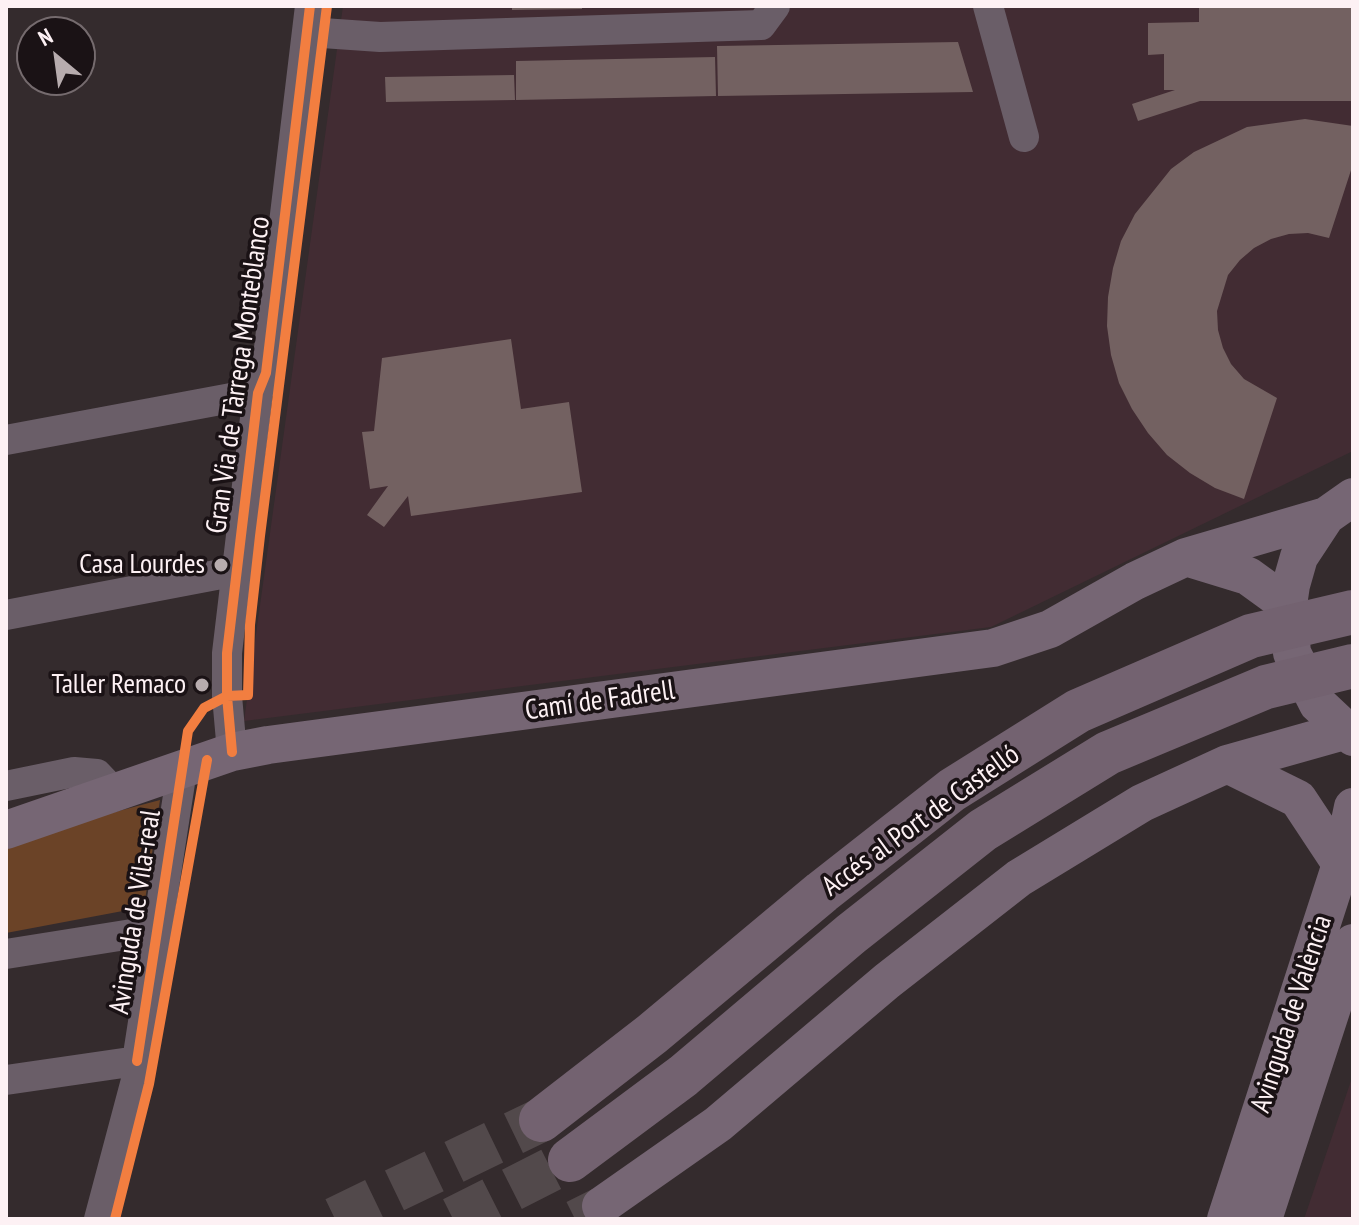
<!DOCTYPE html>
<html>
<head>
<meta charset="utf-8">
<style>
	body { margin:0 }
	#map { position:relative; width:1359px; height:1225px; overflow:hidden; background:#342b2d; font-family:"PT Sans Narrow",sans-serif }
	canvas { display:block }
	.frame { position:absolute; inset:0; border:8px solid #fdf1f4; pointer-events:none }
	.north { position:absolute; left:16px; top:16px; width:80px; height:80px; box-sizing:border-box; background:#1a1215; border:2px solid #756b6e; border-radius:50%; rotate:331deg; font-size:22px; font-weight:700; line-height:32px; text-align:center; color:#fdf1f4 }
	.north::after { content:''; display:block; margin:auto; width:28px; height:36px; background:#b7acae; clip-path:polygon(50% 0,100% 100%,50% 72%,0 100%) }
</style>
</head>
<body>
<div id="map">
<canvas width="1359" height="1225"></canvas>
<div class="frame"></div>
<div class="north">N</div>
</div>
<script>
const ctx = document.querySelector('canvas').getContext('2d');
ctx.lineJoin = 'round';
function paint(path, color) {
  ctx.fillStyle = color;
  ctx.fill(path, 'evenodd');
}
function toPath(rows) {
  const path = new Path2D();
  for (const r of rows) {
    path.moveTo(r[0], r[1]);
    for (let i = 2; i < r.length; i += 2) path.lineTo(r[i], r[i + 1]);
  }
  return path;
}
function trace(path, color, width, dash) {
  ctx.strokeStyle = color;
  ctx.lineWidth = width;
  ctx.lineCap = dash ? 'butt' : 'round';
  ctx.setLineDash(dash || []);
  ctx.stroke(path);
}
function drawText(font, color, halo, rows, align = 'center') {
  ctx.font = font + ' "PT Sans Narrow",sans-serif';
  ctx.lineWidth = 7;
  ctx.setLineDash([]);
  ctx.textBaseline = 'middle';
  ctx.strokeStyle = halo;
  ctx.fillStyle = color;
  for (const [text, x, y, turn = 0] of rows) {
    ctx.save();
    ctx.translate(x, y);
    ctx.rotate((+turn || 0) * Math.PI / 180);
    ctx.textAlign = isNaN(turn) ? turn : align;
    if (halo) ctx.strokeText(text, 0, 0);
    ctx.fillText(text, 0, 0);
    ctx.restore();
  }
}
const built = toPath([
	[343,6,1353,6,1353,451,991,627,244,721],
	[1353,1075,1353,1219,1304,1219]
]);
const green = toPath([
	[160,800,144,907,6,933,6,841]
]);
const building = toPath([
	[512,6,582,6,582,9,512,10],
	[1199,6,1353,6,1353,101,1200,101,1138,121,1132,104,1175,90,1164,90,1164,54,1148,55,1148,23,1199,22],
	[958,42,973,92,718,96,717,46],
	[715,57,716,96,516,100,516,61],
	[514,75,515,100,386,102,385,77],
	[1305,119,1353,126,1353,164,1329,238,1308,233,1289,234,1271,239,1254,248,1240,260,1228,275,1217,311,1218,330,1223,348,1231,364,1244,379,1277,398,1244,499,1215,488,1190,473,1167,455,1148,433,1132,409,1119,383,1111,355,1107,326,1108,297,1113,268,1121,241,1135,214,1171,169,1194,152,1247,127],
	[511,339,521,409,569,402,582,492,411,516,408,496,384,527,367,515,388,486,370,489,362,432,374,431,382,358]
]);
const majorTunnel = toPath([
	[575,1219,601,1206]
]);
const highwayTunnel = toPath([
	[335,1219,541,1120],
	[453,1219,570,1160]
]);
const minor = toPath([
	[988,6,1024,137],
	[308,32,380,37,761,25,775,6],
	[6,440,258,393],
	[6,615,237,571],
	[232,752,227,696,227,653,258,393,266,373,310,6],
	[6,786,74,772,97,774,116,794],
	[6,954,157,930],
	[6,1080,137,1061],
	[99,1219,136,1080,137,1061,182,770]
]);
const major = toPath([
	[1353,497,1326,516,1299,557,1291,585,1288,605,1292,653,1318,704,1353,737],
	[1186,557,1248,576,1288,605],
	[1227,764,1298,799,1341,864],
	[6,830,232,752,268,745,993,648,1050,629,1135,581,1186,557,1326,516],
	[601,1206,718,1124,887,981,1019,878,1142,803,1227,764,1344,731],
	[1226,1219,1341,864,1353,807],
	[1263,1219,1353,943]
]);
const highway = toPath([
	[541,1120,652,1034,822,892,952,790,1078,711,1251,636,1353,612],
	[570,1160,683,1076,851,934,983,830,1108,753,1266,687,1353,666]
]);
const cycleway = toPath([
	[232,752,227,696,227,653,258,393,266,373,310,6],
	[137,1061,188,731,204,708,227,696,248,695,250,625,260,536,327,6],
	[115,1219,149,1084,207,760]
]);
const markers = [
	[221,565,8,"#b7acae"],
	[202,685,8,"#b7acae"]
];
const streetNames = [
	["Gran Via de Tàrrega Monteblanco",239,375,-82],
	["Camí de Fadrell",600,701,-8],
	["Accés al Port de Castelló",921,821,-36],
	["Avinguda de Vila-real",136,912,-81],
	["Avinguda de València",1292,1014,-72]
];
const poiNames = [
	["Casa Lourdes",205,565],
	["Taller Remaco",186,685]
];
paint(built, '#422c33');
paint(green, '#6b4327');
paint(building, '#736161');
trace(majorTunnel, '#52494b', 38, [38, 19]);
trace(highwayTunnel, '#52494b', 44, [44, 22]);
trace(minor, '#6a5e68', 30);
trace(major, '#766674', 38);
trace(highway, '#736270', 44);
trace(cycleway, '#f27e40', 10);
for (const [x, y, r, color] of markers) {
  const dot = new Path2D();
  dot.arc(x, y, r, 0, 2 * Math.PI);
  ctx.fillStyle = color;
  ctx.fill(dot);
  trace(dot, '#1a1215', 3);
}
drawText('28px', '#fdf1f4', '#1a1215', streetNames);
drawText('28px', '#fdf1f4', '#1a1215', poiNames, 'right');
</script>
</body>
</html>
